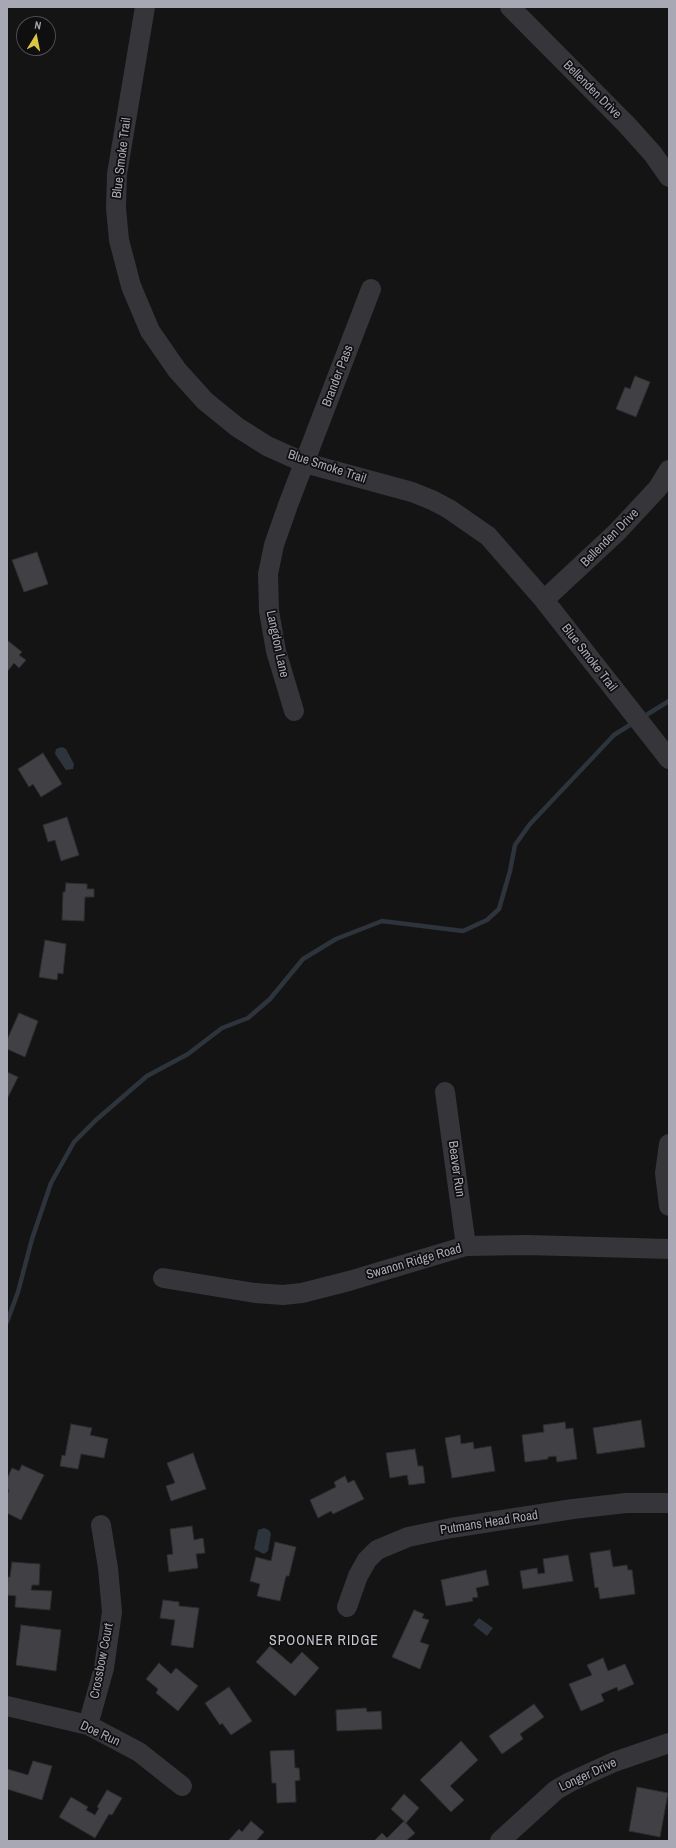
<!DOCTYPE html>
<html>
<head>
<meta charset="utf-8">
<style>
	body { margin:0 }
	#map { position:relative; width:676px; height:1848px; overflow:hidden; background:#141415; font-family:"Archivo Narrow",sans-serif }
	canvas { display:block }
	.frame { position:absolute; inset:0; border:8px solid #a7a8b4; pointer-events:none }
	.north { position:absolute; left:16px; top:16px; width:40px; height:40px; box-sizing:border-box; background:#0f0f10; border:1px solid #4c4c52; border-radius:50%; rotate:10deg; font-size:11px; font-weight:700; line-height:16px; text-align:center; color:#a7a8b4 }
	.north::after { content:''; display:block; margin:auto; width:14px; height:18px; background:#dbc745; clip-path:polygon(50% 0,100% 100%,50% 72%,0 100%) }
</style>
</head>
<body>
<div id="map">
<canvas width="676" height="1848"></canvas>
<div class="frame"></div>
<div class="north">N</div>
</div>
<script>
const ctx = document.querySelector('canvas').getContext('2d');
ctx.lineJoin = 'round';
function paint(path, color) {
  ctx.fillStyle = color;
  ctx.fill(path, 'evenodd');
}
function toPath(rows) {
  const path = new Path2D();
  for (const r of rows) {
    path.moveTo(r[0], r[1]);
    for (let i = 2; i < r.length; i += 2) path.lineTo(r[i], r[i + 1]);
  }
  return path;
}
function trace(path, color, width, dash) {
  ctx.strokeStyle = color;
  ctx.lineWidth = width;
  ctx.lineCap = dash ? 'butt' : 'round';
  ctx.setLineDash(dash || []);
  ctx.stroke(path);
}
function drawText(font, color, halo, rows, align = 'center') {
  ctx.font = font + ' "Archivo Narrow",sans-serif';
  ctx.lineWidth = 3.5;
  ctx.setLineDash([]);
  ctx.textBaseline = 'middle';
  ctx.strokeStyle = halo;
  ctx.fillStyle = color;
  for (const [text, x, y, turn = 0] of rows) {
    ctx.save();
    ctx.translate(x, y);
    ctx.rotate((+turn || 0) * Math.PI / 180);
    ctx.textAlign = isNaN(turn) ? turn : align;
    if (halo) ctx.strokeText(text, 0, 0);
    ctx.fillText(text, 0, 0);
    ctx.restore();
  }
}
const water = toPath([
	[62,747,66,749,74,764,73,769,66,770,55,754,56,749],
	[264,1528,269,1530,271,1534,268,1551,264,1554,254,1549,258,1530],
	[479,1618,493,1628,487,1636,473,1625]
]);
const stream = toPath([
	[643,717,669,701],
	[7,1322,18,1292,32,1239,51,1183,74,1142,96,1120,147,1076,188,1054,222,1028,248,1018,270,999,303,959,336,939,382,921,463,931,487,920,499,909,510,871,515,845,530,824,614,735,633,723]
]);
const building = toPath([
	[635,376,650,382,636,417,616,409,625,387,630,389,635,376],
	[37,552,48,584,24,592,12,560,37,552],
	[7,640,22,652,19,655,26,660,19,668,14,663,7,672,7,640],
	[43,753,62,784,41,797,33,784,29,787,18,769,43,753],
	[67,817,79,855,61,861,55,840,48,842,43,825,67,817],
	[66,883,87,884,87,889,94,889,94,897,85,897,84,921,62,920,63,892,65,892,66,883],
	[45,940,66,944,63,974,58,973,57,980,39,977,45,940],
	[19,1013,38,1021,25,1057,7,1049,7,1040,19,1013],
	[7,1072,18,1077,7,1099,7,1072],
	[641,1420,645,1447,597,1454,593,1428,641,1420],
	[565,1422,566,1429,573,1428,577,1459,557,1462,556,1456,548,1457,548,1459,525,1462,522,1435,544,1432,543,1425,565,1422],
	[71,1424,92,1428,90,1435,108,1439,104,1458,81,1454,78,1469,60,1466,62,1455,65,1456,71,1424],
	[460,1435,461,1444,473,1442,474,1449,491,1446,495,1471,452,1478,445,1438,460,1435],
	[415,1449,418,1466,423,1466,425,1483,409,1485,407,1475,390,1478,386,1453,415,1449],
	[193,1453,206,1489,171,1501,166,1486,175,1483,167,1463,193,1453],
	[22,1465,44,1475,21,1520,7,1513,7,1495,9,1490,7,1489,7,1479,12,1468,19,1471,22,1465],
	[345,1476,348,1483,354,1480,364,1499,333,1514,331,1511,318,1518,310,1500,336,1487,334,1482,345,1476],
	[192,1526,194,1540,203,1538,205,1553,196,1554,198,1568,169,1572,167,1555,173,1554,170,1529,192,1526],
	[275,1542,296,1547,289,1576,286,1576,280,1601,257,1596,260,1584,250,1581,256,1557,271,1561,275,1542],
	[610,1550,613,1567,627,1565,628,1570,632,1570,635,1594,600,1599,598,1587,595,1588,590,1553,610,1550],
	[568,1555,573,1581,523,1589,520,1571,537,1568,538,1574,545,1573,543,1559,568,1555],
	[12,1562,40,1564,39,1585,32,1585,31,1590,52,1591,50,1610,15,1607,16,1596,7,1595,8,1577,10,1577,12,1562],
	[486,1570,489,1585,476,1588,478,1597,472,1598,473,1601,446,1606,441,1580,486,1570],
	[163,1600,179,1602,179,1606,199,1608,193,1648,171,1645,175,1620,160,1618,163,1600],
	[414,1610,424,1614,422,1618,429,1620,420,1642,429,1645,420,1669,392,1657,414,1610],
	[21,1625,61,1630,56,1671,16,1665,21,1625],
	[270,1646,291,1664,302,1652,319,1668,295,1696,256,1662,270,1646],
	[603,1658,608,1671,625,1664,634,1684,618,1691,617,1687,601,1694,604,1701,581,1711,569,1684,592,1675,587,1665,603,1658],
	[159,1663,171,1674,176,1668,198,1686,178,1711,156,1693,158,1689,146,1679,159,1663],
	[229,1687,252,1721,231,1735,222,1723,220,1725,205,1703,229,1687],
	[534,1704,544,1717,520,1734,523,1739,502,1754,489,1736,534,1704],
	[366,1708,367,1712,381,1711,382,1729,337,1731,336,1710,366,1708],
	[461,1741,478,1760,450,1786,464,1800,451,1812,420,1780,461,1741],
	[294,1750,295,1768,299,1768,300,1780,295,1781,296,1802,277,1803,276,1783,272,1783,270,1751,294,1750],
	[33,1761,52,1766,42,1800,7,1789,7,1769,28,1775,33,1761],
	[637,1787,668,1793,660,1837,629,1831,637,1787],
	[107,1790,122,1798,112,1815,109,1814,95,1838,59,1817,71,1797,88,1807,86,1810,95,1815,99,1808,97,1807,107,1790],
	[404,1794,419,1808,406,1823,391,1809,404,1794],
	[251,1821,264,1832,256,1841,228,1841,239,1829,242,1832,251,1821],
	[404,1821,415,1833,406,1841,374,1841,382,1833,387,1838,404,1821]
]);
const minor = toPath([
	[145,7,117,174,116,208,119,240,131,286,150,331,177,370,205,401,237,427,267,446,305,463,412,492,432,500,449,509,488,536,544,600,669,759],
	[510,7,626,124,653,154,669,177],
	[544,600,617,532,658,488,669,470],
	[294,711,276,651,269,611,268,574,274,545,288,505,371,289],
	[445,1092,466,1246],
	[669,1144,665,1173,669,1206],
	[163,1278,255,1293,283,1295,302,1293,349,1281,466,1246,527,1245,669,1249],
	[347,1607,358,1576,367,1560,377,1550,408,1537,451,1528,573,1509,626,1503,669,1503],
	[7,1706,88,1725,139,1752,182,1786],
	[88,1725,104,1668,112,1612,108,1568,101,1525],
	[500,1841,556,1790,570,1782,614,1762,669,1743]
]);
const streetNames = [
	["Bellenden Drive",592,90,45],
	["Blue Smoke Trail",122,158,-83],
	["Brander Pass",338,376,-69],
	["Blue Smoke Trail",327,467,18],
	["Bellenden Drive",610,538,-45],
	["Langdon Lane",277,644,78],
	["Blue Smoke Trail",589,658,52],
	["Beaver Run",456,1169,82],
	["Swanon Ridge Road",414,1262,-16],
	["Putmans Head Road",489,1523,-9],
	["Crossbow Court",102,1661,-79],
	["Doe Run",100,1734,25],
	["Longer Drive",588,1775,-25]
];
const neighbourhoodNames = [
	["SPOONER RIDGE",324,1641]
];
paint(water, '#2e343c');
trace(stream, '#2e343c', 4.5);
paint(building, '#414145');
trace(building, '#2e2e31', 1);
trace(minor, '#35353a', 20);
drawText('13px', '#a7a8b4', '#0f0f10', streetNames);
ctx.letterSpacing = '1px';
drawText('14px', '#c7c8d0', '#0f0f10', neighbourhoodNames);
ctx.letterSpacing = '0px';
</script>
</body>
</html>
